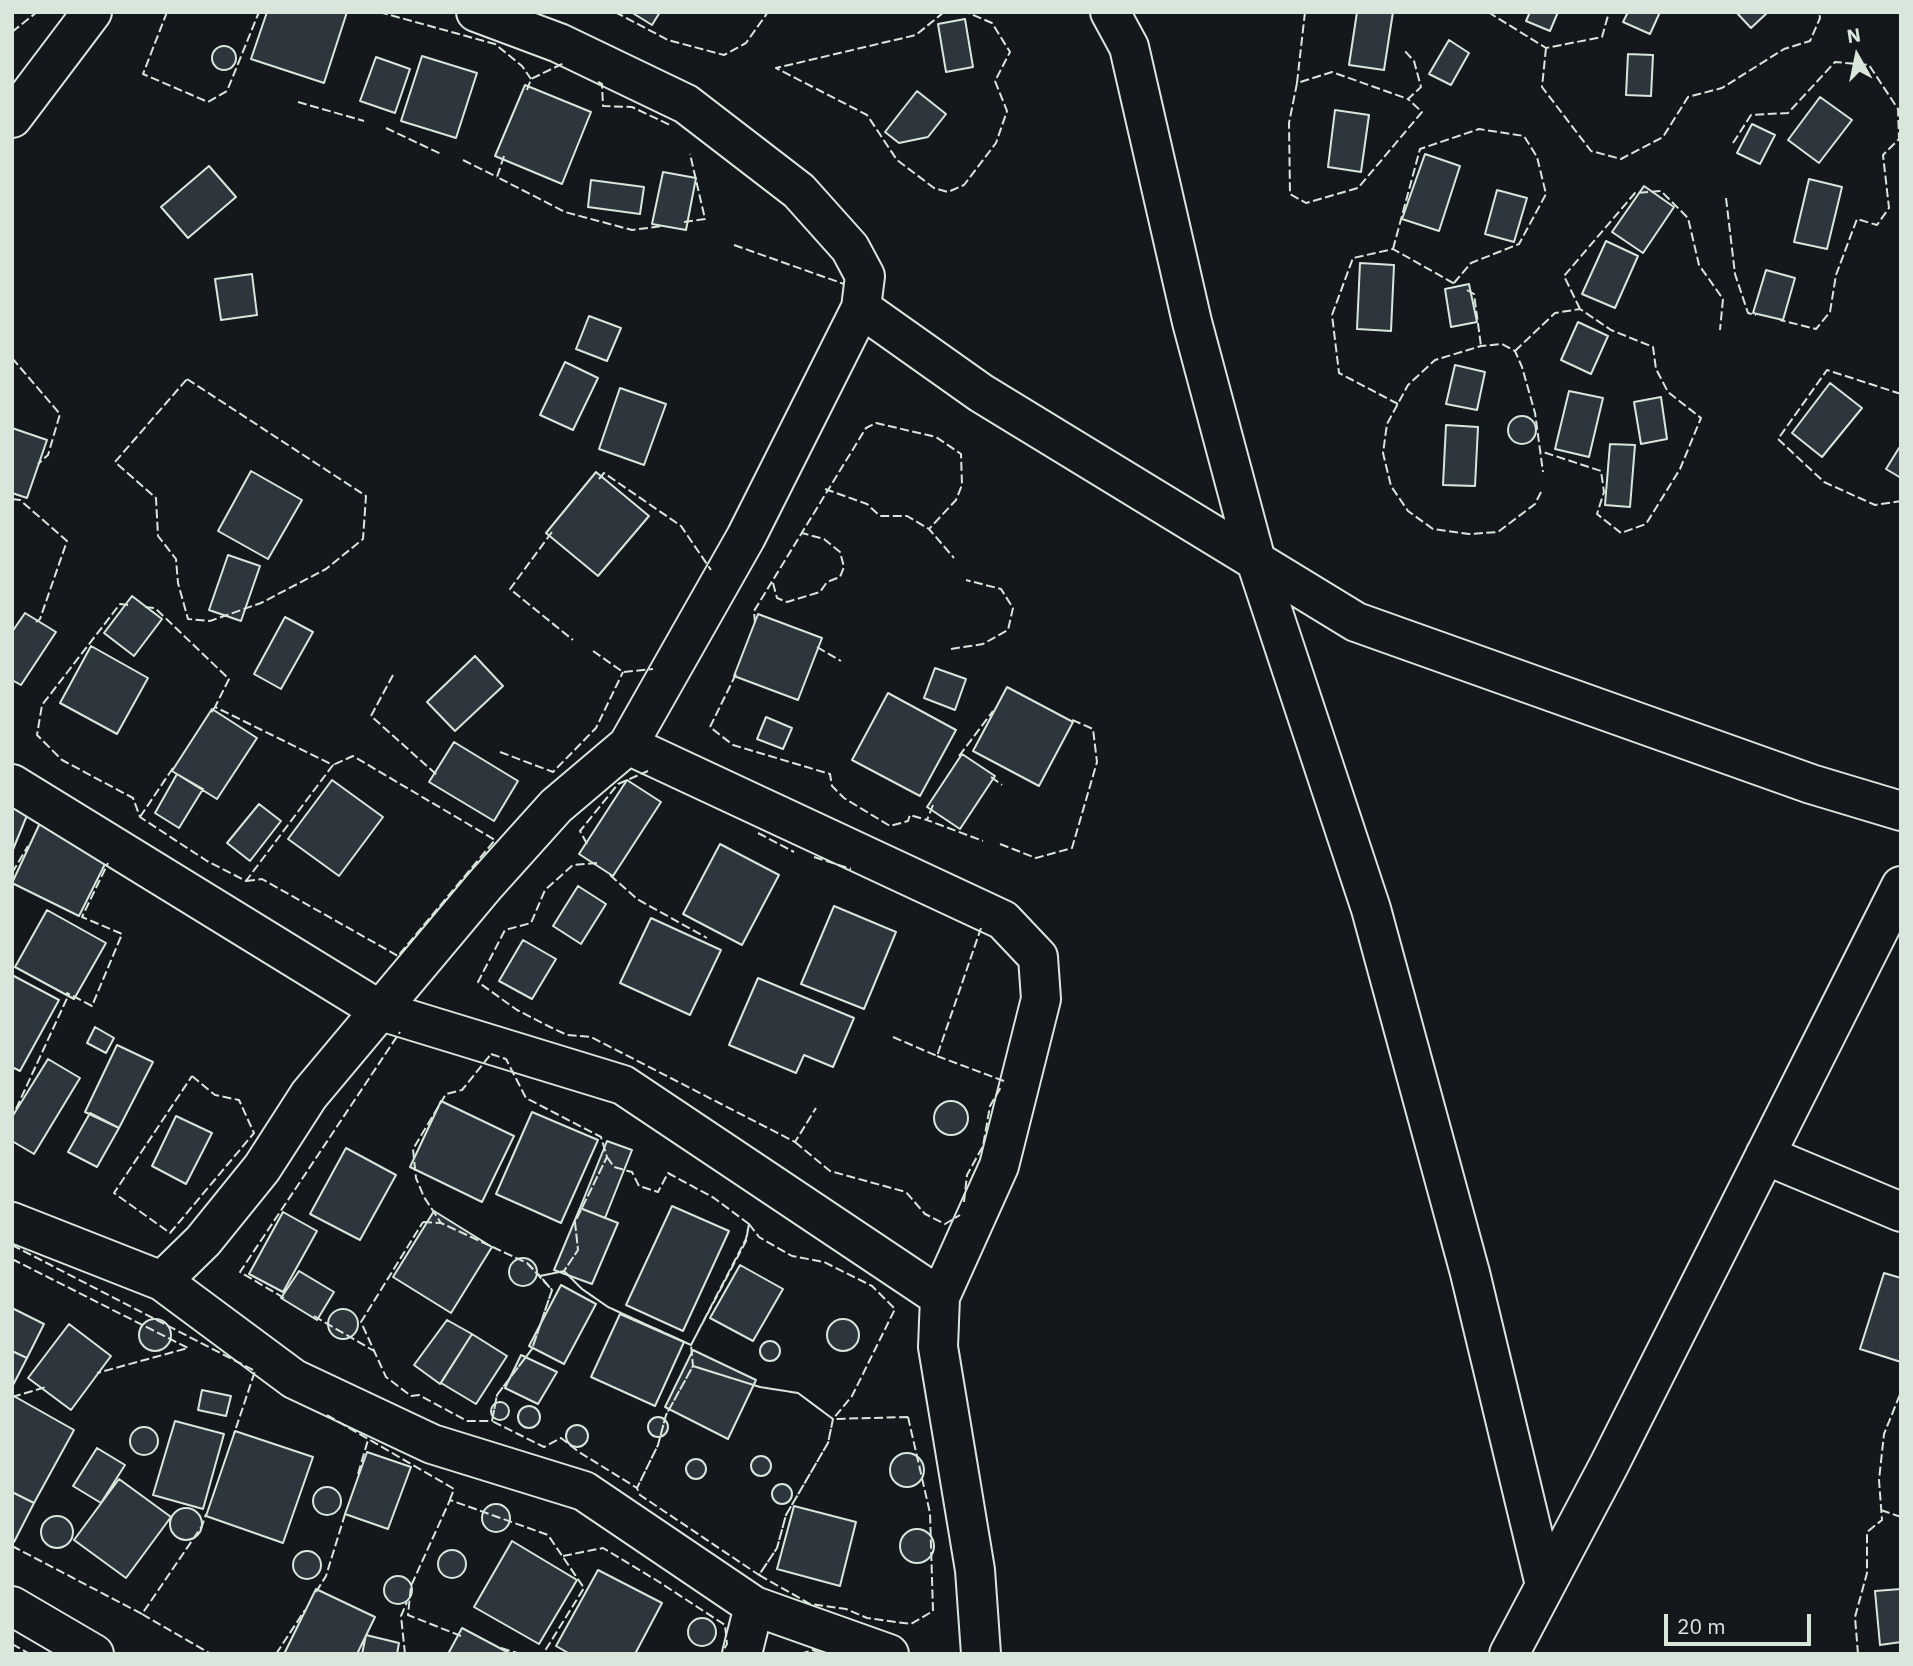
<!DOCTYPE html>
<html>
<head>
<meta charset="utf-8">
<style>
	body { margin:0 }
	#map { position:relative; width:1913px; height:1666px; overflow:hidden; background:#14181c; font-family:"IBM Plex Sans",sans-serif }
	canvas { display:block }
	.frame { position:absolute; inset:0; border:14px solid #d8e6dc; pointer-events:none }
	.north { position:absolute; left:1822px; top:21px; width:70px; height:70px; -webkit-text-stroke:5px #14181c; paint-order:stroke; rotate:351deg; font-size:19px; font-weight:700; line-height:28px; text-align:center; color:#d8e6dc }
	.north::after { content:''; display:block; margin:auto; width:24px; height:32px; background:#d8e6dc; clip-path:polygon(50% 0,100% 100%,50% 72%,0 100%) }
	.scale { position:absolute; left:1664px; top:1614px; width:147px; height:32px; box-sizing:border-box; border:4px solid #d8e6dc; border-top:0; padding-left:9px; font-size:21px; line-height:24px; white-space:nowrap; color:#d8e6dc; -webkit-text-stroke:5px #14181c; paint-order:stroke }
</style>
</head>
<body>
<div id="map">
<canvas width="1913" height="1666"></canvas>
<div class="frame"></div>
<div class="north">N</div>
<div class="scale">20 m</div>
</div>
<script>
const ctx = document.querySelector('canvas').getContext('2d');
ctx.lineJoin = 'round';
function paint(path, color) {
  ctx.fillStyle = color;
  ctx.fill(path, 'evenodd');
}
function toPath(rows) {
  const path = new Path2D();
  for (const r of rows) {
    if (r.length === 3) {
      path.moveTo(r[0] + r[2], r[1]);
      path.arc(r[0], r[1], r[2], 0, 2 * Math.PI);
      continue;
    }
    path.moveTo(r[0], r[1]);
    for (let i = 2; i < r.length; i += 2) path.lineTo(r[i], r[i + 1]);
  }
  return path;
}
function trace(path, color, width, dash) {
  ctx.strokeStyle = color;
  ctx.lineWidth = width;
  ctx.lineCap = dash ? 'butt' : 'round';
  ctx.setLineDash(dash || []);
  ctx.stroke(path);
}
const building = toPath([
	[267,12,347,12,324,83,251,59,267,12],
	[631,12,660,12,652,25,631,12],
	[1357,12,1393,12,1384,70,1349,65,1357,12],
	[1530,12,1558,12,1550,31,1526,21,1530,12],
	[1628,12,1660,12,1650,34,1623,22,1628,12],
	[1736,12,1768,12,1751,28,1736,12],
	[965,19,973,67,946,72,938,24,965,19],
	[1449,40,1469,53,1451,85,1429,74,1449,40],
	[224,58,12],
	[1628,54,1653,55,1651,96,1626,95,1628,54],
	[422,56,477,73,456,138,401,121,422,56],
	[376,57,410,69,395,113,360,101,376,57],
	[525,85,591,112,562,184,495,156,525,85],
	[917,91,946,114,928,137,899,143,885,132,917,91],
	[1820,97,1852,120,1819,163,1788,140,1820,97],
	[1335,110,1369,115,1361,172,1328,167,1335,110],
	[1752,124,1775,135,1760,164,1737,153,1752,124],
	[1425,154,1460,166,1439,231,1402,219,1425,154],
	[209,166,236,197,188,238,161,207,209,166],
	[663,172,696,178,686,230,652,224,663,172],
	[1809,179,1842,187,1827,249,1794,242,1809,179],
	[591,180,644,187,640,214,588,207,591,180],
	[1644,186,1674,207,1643,253,1612,232,1644,186],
	[1497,190,1527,198,1514,242,1485,234,1497,190],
	[1606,241,1638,256,1615,308,1582,294,1606,241],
	[1360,263,1394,265,1391,331,1357,329,1360,263],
	[1766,270,1795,278,1783,320,1753,313,1766,270],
	[252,274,257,315,221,320,215,279,252,274],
	[1469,284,1477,322,1451,327,1445,289,1469,284],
	[589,316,621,328,607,361,576,349,589,316],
	[1578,322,1608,336,1591,374,1561,360,1578,322],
	[565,362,598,378,573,430,540,415,565,362],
	[1455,365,1485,372,1477,410,1446,404,1455,365],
	[1830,383,1862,408,1822,457,1792,433,1830,383],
	[620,388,666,404,644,465,599,449,620,388],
	[1569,391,1603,398,1589,457,1555,449,1569,391],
	[1661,397,1667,439,1641,444,1634,402,1661,397],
	[1522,430,14],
	[1446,425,1478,427,1475,486,1443,485,1446,425],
	[12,428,47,440,27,498,12,493,12,428],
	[1610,444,1635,445,1630,507,1605,505,1610,444],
	[1899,448,1901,449,1901,478,1886,469,1899,448],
	[251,471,302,500,268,559,218,531,251,471],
	[596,472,649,516,598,576,546,533,596,472],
	[228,555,260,566,241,621,209,610,228,555],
	[132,596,162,619,134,656,104,633,132,596],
	[25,613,56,632,21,685,12,680,12,632,25,613],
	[758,614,822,638,798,700,734,676,758,614],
	[285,617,313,632,281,689,254,674,285,617],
	[91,646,148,678,117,734,60,703,91,646],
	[475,656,503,686,455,731,427,702,475,656],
	[935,668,966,679,955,710,924,698,935,668],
	[1007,687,1073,722,1039,786,973,751,1007,687],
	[888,693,956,730,920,796,852,760,888,693],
	[212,709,257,738,217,799,172,771,212,709],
	[766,717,792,728,783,749,757,739,766,717],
	[454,742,518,781,494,821,429,782,454,742],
	[962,754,995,776,960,829,927,807,962,754],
	[177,774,203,789,179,828,155,813,177,774],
	[332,780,383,817,339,876,288,839,332,780],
	[627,780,661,802,613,876,579,854,627,780],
	[12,801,30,808,12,852,12,801],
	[259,804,281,821,250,861,227,843,259,804],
	[40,823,108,858,79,916,12,883,40,823],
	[720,844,779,875,742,945,683,914,720,844],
	[578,886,606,904,581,944,553,926,578,886],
	[834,906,896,932,864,1009,801,984,834,906],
	[47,910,106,943,74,999,15,967,47,910],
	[651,918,721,950,690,1015,620,983,651,918],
	[523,940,556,959,532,999,499,981,523,940],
	[12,975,59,1000,20,1071,12,1067,12,975],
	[758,978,854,1018,833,1067,804,1055,796,1073,729,1045,758,978],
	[95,1027,114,1038,106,1053,87,1043,95,1027],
	[117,1045,153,1062,119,1128,85,1112,117,1045],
	[48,1059,80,1078,34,1154,12,1141,12,1117,48,1059],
	[441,1101,514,1136,482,1202,410,1167,441,1101],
	[951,1118,17],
	[532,1112,598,1140,561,1223,496,1194,532,1112],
	[90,1113,119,1128,97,1167,68,1152,90,1113],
	[176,1116,212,1133,186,1184,152,1166,176,1116],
	[607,1141,632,1150,605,1218,580,1208,607,1141],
	[346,1148,396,1175,360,1240,310,1214,346,1148],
	[672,1206,729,1231,683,1331,626,1305,672,1206],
	[580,1208,618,1223,592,1284,554,1270,580,1208],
	[434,1211,492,1247,451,1313,393,1277,434,1211],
	[283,1212,317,1231,283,1292,249,1274,283,1212],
	[523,1272,14],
	[740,1265,783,1289,753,1341,710,1318,740,1265],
	[299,1271,334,1292,317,1320,281,1298,299,1271],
	[1884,1273,1901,1278,1901,1362,1860,1349,1884,1273],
	[561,1285,596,1304,564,1364,529,1346,561,1285],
	[12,1308,44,1324,27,1358,12,1351,12,1308],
	[343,1324,15],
	[620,1314,684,1342,655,1406,591,1377,620,1314],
	[843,1335,16],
	[155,1335,16],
	[447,1320,472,1334,440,1384,414,1365,447,1320],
	[69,1324,111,1356,71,1410,28,1378,69,1324],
	[472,1334,507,1356,476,1404,441,1383,472,1334],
	[770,1351,10],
	[693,1350,756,1380,728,1439,665,1407,693,1350],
	[12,1351,27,1358,12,1387,12,1351],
	[521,1355,557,1372,538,1404,505,1388,521,1355],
	[202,1390,231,1396,226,1416,198,1410,202,1390],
	[12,1395,74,1430,34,1503,12,1492,12,1395],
	[500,1411,9],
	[529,1417,11],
	[658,1427,10],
	[175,1421,224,1434,203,1509,153,1495,175,1421],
	[577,1436,11],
	[144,1441,14],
	[235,1431,313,1457,283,1543,206,1516,235,1431],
	[97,1448,125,1465,101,1503,73,1486,97,1448],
	[367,1452,411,1467,388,1529,345,1514,367,1452],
	[907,1470,17],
	[761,1466,10],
	[696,1469,10],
	[119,1479,171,1517,126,1578,74,1540,119,1479],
	[782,1494,10],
	[327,1501,14],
	[12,1492,34,1503,14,1542,12,1541,12,1492],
	[496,1518,14],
	[794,1506,856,1522,840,1586,777,1569,794,1506],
	[186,1524,16],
	[57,1532,16],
	[917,1546,17],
	[512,1541,577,1580,539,1644,474,1607,512,1541],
	[452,1564,14],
	[307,1565,14],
	[598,1570,662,1603,635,1654,570,1654,556,1646,598,1570],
	[398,1590,14],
	[316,1589,375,1617,357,1654,284,1654,316,1589],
	[1901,1589,1901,1642,1880,1645,1875,1591,1901,1589],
	[702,1632,14],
	[462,1628,511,1654,448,1654,462,1628],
	[366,1635,399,1643,397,1654,362,1654,366,1635]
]);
const minor = toPath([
	[476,12,559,43,686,104,799,191,850,248,865,276,861,308,981,393,1356,622,1811,784,1901,811],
	[1110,12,1129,47,1192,322,1256,561,1371,909,1470,1273,1545,1585],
	[12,118,92,12],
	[628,745,1003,920,1038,957,1041,999,999,1166,940,1297,938,1347,975,1570,981,1654],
	[12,784,381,1011,623,1085,940,1297],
	[1765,1155,1901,1212],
	[12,1222,162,1281,203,1241,262,1168,309,1095,485,885,556,806,628,745,746,537,861,308],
	[162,1281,294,1379,432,1444,584,1491,754,1606],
	[12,1606,94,1654],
	[742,1654,754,1606,889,1654],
	[1509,1654,1609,1465,1901,886]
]);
const fence = toPath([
	[167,12,143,74,208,102,227,91,259,12],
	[379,12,495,44,522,66,531,79],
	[615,12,668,40,724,55,746,43,768,12],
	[944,12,916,35,776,68,867,115,897,160,934,188,948,192,964,185,996,143,1007,111,995,81,1010,52,992,23,966,12],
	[1305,12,1297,83,1332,72,1408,99,1421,87,1414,61,1404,50],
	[1488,12,1546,48,1602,37,1609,12],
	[12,32,37,12],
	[1546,48,1542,87,1591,151,1621,159,1663,137,1688,97,1722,88,1784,49,1810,41,1820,18,1819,12],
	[598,82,602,84,603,106,632,107,670,125],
	[1297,83,1289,123,1290,194,1306,203,1358,188,1422,112,1408,99],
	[527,90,531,79,564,63],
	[298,102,364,121],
	[386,128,441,154],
	[1733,143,1751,115,1788,113,1835,62,1869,65,1898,109,1899,139,1883,155,1889,208,1877,225,1857,219,1836,275,1830,312,1816,329,1780,320],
	[504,156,497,177,565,212,632,230,663,226],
	[463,160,497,177],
	[1726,198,1735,274,1748,313,1756,315],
	[684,222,705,219,690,154],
	[734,245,844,284],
	[1393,249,1420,149,1479,129,1524,136,1537,157,1546,194,1519,244,1471,263,1454,283],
	[1467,290,1474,294,1481,346],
	[1580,309,1564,276,1635,193,1661,191,1688,218,1699,265,1723,299,1720,330],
	[1515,351,1555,313,1580,309,1611,330,1653,347,1656,369,1668,392,1701,418,1680,469,1646,524,1621,533,1597,514,1604,492,1601,471,1540,451],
	[12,358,60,414,48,455,38,464],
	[187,379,366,496,363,539,326,569,261,603,210,621,188,619,178,583,176,559,158,536,156,498,115,462,187,379],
	[1901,394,1827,370,1778,439,1824,482,1875,505,1901,501],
	[1398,404,1339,373,1332,315,1353,258,1393,249,1455,284],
	[599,479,604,473,681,526,711,570],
	[825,489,867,504,880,516,907,516,929,529,954,558],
	[1541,492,1535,504,1498,532,1469,534,1433,529,1408,511,1391,486,1383,453,1387,424,1408,385,1435,360,1481,346,1502,344,1515,351,1522,367,1535,413,1543,472],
	[12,499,20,500,67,541,40,619,36,622],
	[552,532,510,589,573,640],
	[773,583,777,598,787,602,820,592,827,582,840,577,844,567,840,552,824,539,802,533],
	[128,605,120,604,42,705,37,735,62,760,133,798,140,817,207,861,246,881,333,765,215,707,211,713],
	[145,607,155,608,229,679,215,707],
	[755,623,754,611,866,428,876,423,936,437,961,454,962,485,956,500,929,529],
	[817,647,841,661],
	[951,649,983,644,1008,630,1013,608,1001,589,966,580],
	[593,651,623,672,653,669],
	[736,674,710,727,733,745,830,774,832,786,844,798,890,826,908,821,910,815,927,820],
	[393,675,371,716,437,775],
	[500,752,553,772,596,728,623,672],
	[959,756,993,711],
	[991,777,1002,785],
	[933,805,927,820,983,841],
	[140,817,173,768],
	[758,833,794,852],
	[587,844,580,831,618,784,648,771],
	[1000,844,1036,858,1072,848,1097,762,1093,729,1070,719],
	[814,857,851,869],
	[597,863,573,865,545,890,531,923,505,930,478,982,517,1010,550,1027,567,1035,591,1037,795,1142,816,1108],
	[12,873,28,846],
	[610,875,637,899,707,938],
	[246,881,262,879,398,956,495,840,353,756,333,765],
	[73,996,92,1006,122,934,82,917,108,863],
	[893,1037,937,1056,981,928],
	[491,1054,506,1059,526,1098,601,1137,607,1157,575,1222,578,1250,564,1271,540,1276,527,1263,441,1223,424,1197,416,1178,413,1149,446,1094,462,1090,491,1054],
	[937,1056,1004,1081],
	[192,1076,215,1095,239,1100,254,1133,170,1233,114,1193,192,1076],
	[16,1109,69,994,66,993],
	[795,1142,830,1171,906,1192,925,1214,945,1224,960,1215],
	[607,1157,614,1167,632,1172,639,1186,658,1192,668,1173,714,1198,749,1224,746,1241,691,1345,608,1307,582,1289,564,1271,578,1250,575,1222,607,1157],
	[964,1202,967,1175,983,1146,990,1106,1001,1087],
	[423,1222,441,1223,527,1263,552,1290,532,1349,497,1395,492,1421,467,1421,419,1395,411,1396,386,1377,361,1322,423,1222],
	[749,1224,759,1237,792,1256,824,1262,872,1286,895,1309,852,1396,833,1419,798,1393,760,1387,693,1366,691,1345,746,1239,749,1224],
	[12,1245,255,1371,234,1434],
	[12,1259,188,1348,97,1373],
	[564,1271,582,1289,608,1307,691,1345,693,1366,666,1415,658,1445,637,1488,579,1452,561,1438,544,1447,492,1421,497,1395,532,1349,552,1290,540,1276,564,1271],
	[284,1298,240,1272,400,1032],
	[314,1316,374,1351],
	[693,1366,760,1387,798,1393,833,1419,828,1443,786,1515,777,1548,759,1575,640,1495,637,1488,658,1445,666,1415,693,1366],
	[12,1397,46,1387],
	[327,1415,454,1489,449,1502],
	[908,1417,930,1513,933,1611,911,1624,867,1618,846,1609,810,1604,759,1575,777,1548,786,1515,828,1443,833,1419,908,1417],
	[358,1474,368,1440],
	[1881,1510,1901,1517],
	[12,1546,142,1614,202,1526,206,1514],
	[563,1556,603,1548,656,1580,725,1625,727,1644,721,1654],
	[316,1592,326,1576,346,1511],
	[142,1614,211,1654],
	[461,1636,408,1615,411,1586,450,1500,548,1535,584,1588,543,1654],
	[12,1644,30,1654],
	[501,1648,521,1654],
	[276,1654,305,1610],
	[405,1654,401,1616,407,1602],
	[800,1654,813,1650,823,1654],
	[1858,1654,1855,1617,1867,1573,1867,1532,1882,1520,1879,1480,1884,1434,1901,1392]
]);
paint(building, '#2c363c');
trace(building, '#d8e6dc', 2);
trace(minor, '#d8e6dc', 42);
trace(minor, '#14181c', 38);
trace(fence, '#d8e6dc', 2, [9, 3.5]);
</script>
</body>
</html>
